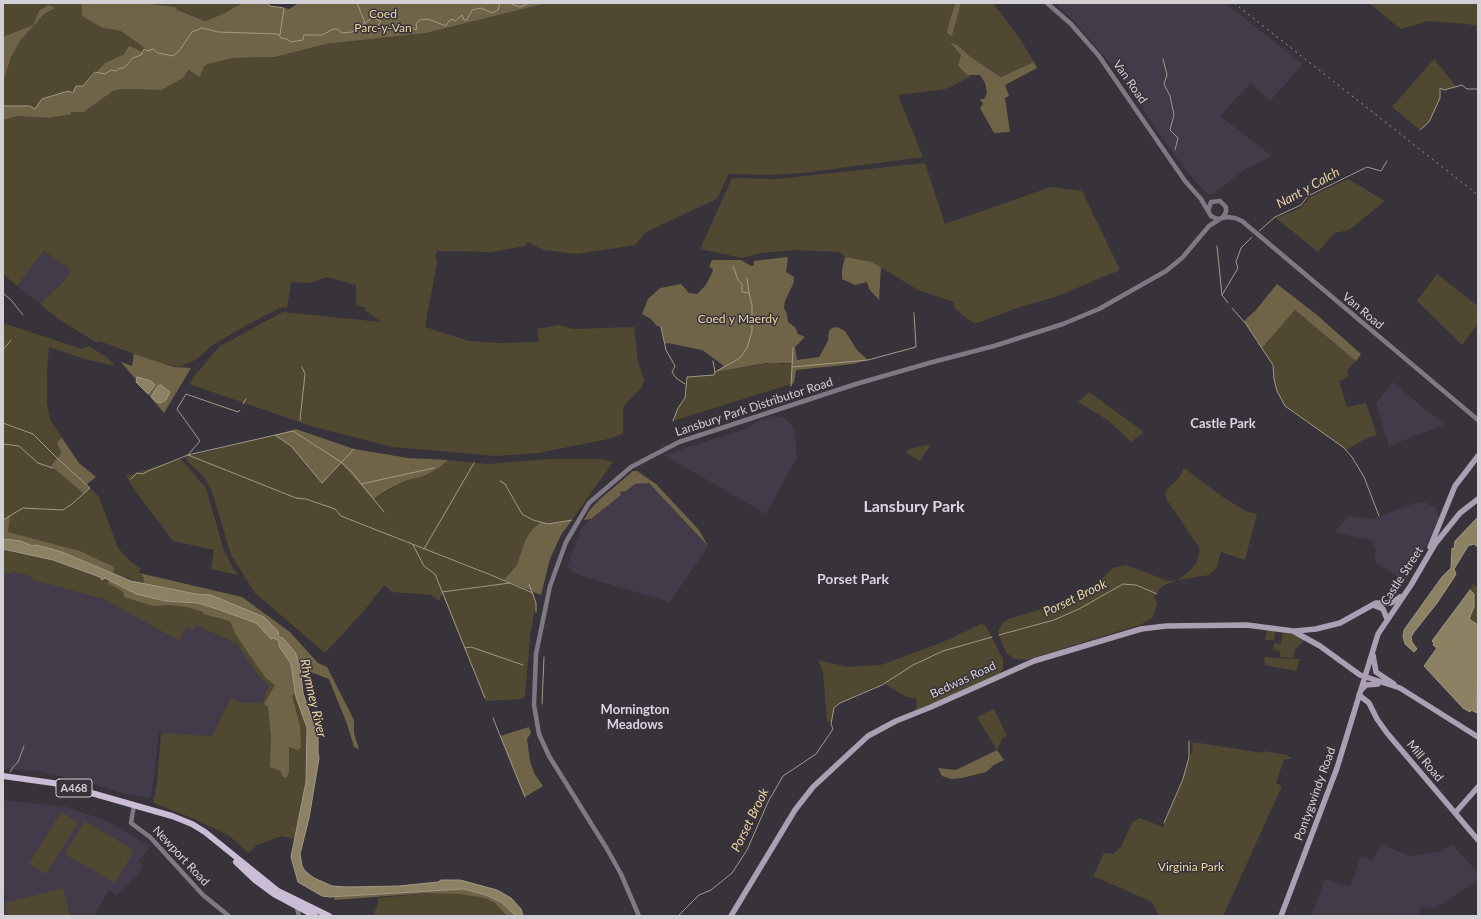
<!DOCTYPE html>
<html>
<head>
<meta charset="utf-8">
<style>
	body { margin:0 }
	#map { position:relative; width:1481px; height:919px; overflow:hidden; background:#38323b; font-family:Lato,sans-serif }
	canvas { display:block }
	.frame { position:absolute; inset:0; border:4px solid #d3d0d6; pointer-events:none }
</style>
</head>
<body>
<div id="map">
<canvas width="1481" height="919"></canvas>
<div class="frame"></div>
</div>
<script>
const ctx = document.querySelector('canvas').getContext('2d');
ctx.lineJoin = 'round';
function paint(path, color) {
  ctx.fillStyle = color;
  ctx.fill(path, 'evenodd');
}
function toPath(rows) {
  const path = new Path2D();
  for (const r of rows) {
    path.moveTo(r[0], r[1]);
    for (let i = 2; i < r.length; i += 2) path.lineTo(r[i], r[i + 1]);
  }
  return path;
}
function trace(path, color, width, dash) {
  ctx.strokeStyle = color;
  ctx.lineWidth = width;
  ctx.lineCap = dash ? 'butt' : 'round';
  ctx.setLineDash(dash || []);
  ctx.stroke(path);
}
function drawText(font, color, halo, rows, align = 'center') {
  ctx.font = font + ' Lato,sans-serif';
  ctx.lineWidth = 3;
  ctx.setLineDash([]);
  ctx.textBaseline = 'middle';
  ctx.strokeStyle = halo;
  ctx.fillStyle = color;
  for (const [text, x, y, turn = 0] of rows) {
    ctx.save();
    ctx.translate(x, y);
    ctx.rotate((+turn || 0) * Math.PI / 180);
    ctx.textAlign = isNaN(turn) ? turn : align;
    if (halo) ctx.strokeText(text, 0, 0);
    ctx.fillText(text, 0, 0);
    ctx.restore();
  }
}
const built = toPath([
	[1054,3,1225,3,1303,64,1270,101,1251,83,1220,116,1272,156,1244,170,1213,194,1208,195,1184,168,1159,134,1128,84,1073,20],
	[44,251,71,270,62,283,40,304,17,286],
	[1393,382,1426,410,1446,424,1389,446,1376,403],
	[773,416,784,418,791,424,795,433,797,457,766,514,664,455,748,428,760,420],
	[649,483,708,546,670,602,588,578,574,573,567,567,581,529,589,520,603,510,620,492,626,491,635,484],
	[1424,502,1436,508,1439,518,1424,550,1401,589,1399,589,1397,586,1401,578,1376,563,1374,553,1377,553,1372,540,1335,532,1348,516,1372,519,1415,503],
	[3,572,9,574,14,572,30,576,33,580,103,599,176,639,181,638,186,627,196,625,237,644,257,674,269,686,262,703,239,703,230,698,212,736,159,733,152,791,150,798,125,794,94,784,37,771,3,769],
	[3,800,67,807,107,821,151,846,138,861,143,866,136,876,117,896,109,890,94,916,3,916,5,896,3,894],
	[1380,844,1410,856,1442,851,1452,844,1478,873,1478,881,1433,909,1421,906,1416,916,1311,916,1325,879,1350,887,1361,856,1373,860]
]);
const green = toPath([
	[3,3,81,3,82,16,108,29,121,31,148,51,124,54,105,63,83,86,73,93,68,91,53,97,35,109,30,106,3,106],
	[142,3,242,3,223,14,205,21,177,10,176,7],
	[547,3,955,3,947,31,952,36,961,3,993,3,1020,39,1034,62,1002,77,972,58,957,45,951,42,961,55,958,67,967,75,972,76,946,89,898,95,923,157,803,173,768,175,729,174,717,199,646,232,635,245,576,254,544,250,527,242,525,246,491,252,437,251,435,255,437,262,425,327,469,341,501,343,539,342,537,329,559,325,573,329,634,327,638,362,644,380,642,387,626,403,623,410,623,434,608,439,538,453,495,456,393,447,311,426,189,384,195,375,220,346,283,312,381,322,365,310,366,308,356,305,356,285,327,277,310,283,291,282,287,308,282,307,247,325,211,346,197,359,179,367,156,362,99,341,97,343,57,318,40,304,62,283,71,270,44,251,17,286,3,274,3,120,17,116,49,118,71,112,84,112,113,91,123,89,161,90,187,74,190,70,201,73,204,66,208,64,233,58,275,57,326,44,426,33],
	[1369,3,1478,3,1478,26,1467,24,1428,21,1401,29],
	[1434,59,1456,86,1444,90,1440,89,1440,98,1429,122,1420,130,1392,107],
	[925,163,945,224,1051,187,1082,191,1120,270,1055,297,1017,308,977,323,972,322,962,315,955,308,954,302,918,290,872,262,847,258,839,252,795,250,761,253,742,258,700,249,732,178,777,179],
	[1348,179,1385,201,1349,230,1334,233,1318,252,1276,218,1301,208,1310,197],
	[1437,274,1478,306,1478,323,1462,345,1417,301],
	[1295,310,1356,361,1347,370,1349,376,1339,381,1347,407,1366,403,1377,435,1367,438,1346,450,1285,406,1277,391,1274,379,1273,365,1262,348],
	[3,323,82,349,88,346,107,357,115,366,84,359,49,347,47,371,47,403,50,419,62,438,57,442,61,453,51,466,84,494,90,488,99,497,118,548,131,562,141,568,139,573,143,576,144,584,113,573,114,567,80,551,8,532,10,515,3,520],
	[777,362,780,364,792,363,791,384,673,421,678,408,685,398,687,377,714,375,715,372],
	[1089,392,1144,432,1131,442,1109,421,1078,402],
	[275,435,291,446,322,482,341,462,373,499,405,481,424,476,439,468,448,460,488,464,548,459,602,459,613,462,572,520,548,524,540,522,530,532,525,541,517,565,504,580,533,593,536,603,530,636,525,696,521,699,486,701,442,593,439,601,431,595,392,592,384,585,363,612,325,653,255,593,231,555,212,492,204,477,188,462,185,457],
	[931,444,920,461,906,453,909,449],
	[181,459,206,488,224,551,233,568,239,575,211,569,214,550,173,541,136,492,126,476],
	[1184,468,1224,498,1246,511,1257,514,1245,560,1221,552,1217,567,1209,575,1178,580,1162,586,1154,597,1157,604,1153,617,1142,624,1026,660,1015,659,1006,653,998,632,1003,622,1011,618,1083,597,1113,568,1126,565,1168,581,1178,580,1190,571,1197,562,1200,549,1167,500,1165,495,1167,489,1178,479],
	[3,549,53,560,101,577,102,580,105,578,136,594,165,601,220,610,291,664,296,697,307,728,307,770,303,800,294,839,282,836,257,845,249,853,228,835,192,818,153,803,157,783,161,733,212,736,231,697,239,703,262,703,269,686,257,674,237,644,196,625,193,630,186,627,180,640,176,639,103,599,33,580,30,576,14,572,9,574,3,572],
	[1473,584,1478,587,1478,625,1469,619,1474,607,1474,594,1470,590],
	[981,624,986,626,1003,659,1003,669,1000,673,944,699,915,710,917,706,916,698,906,697,884,683,840,703,834,708,831,722,827,721,823,672,818,660,847,667,881,665,943,642],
	[1267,630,1288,633,1305,639,1295,650,1293,658,1280,657,1280,651,1273,650,1274,643,1281,644,1283,633,1275,632,1274,640,1265,640],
	[1264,657,1293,659,1300,659,1296,671,1265,665],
	[994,709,1007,736,1002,739,997,750,977,717],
	[1193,742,1263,753,1263,751,1287,755,1292,759,1284,759,1276,783,1282,786,1223,916,1159,916,1152,902,1093,876,1104,853,1113,854,1121,847,1132,823,1139,818,1163,827,1183,779,1189,757,1192,752],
	[61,812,78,823,46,874,29,864],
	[84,821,134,850,115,883,65,854],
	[63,888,70,916,8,916,5,903],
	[442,892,470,895,485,898,495,903,507,916,373,916,378,903,378,898]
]);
const forest = toPath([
	[81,3,142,3,176,7,177,10,205,21,223,14,242,3,267,3,270,6,289,9,299,3,547,3,426,33,326,44,275,57,233,58,208,64,204,66,200,77,189,70,183,78,161,90,123,89,113,91,84,112,71,112,71,114,49,118,18,116,3,120,3,106,30,106,35,109,42,99,68,91,73,93,76,86,83,86,105,63,124,54,129,46,143,52,144,49,147,50,121,31,103,28,82,16],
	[955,3,961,3,952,36,948,34,947,31],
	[49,5,55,8,44,14,20,41,11,57,3,81,3,37,33,25,39,11],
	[950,42,957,45,972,58,1001,77,1034,62,1037,68,1005,85,1009,96,1005,98,1010,132,994,133,980,108,983,104,980,99,984,99,987,93,985,83,980,75,967,75,958,66,961,55],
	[787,257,788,259,786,272,794,277,794,282,785,301,784,308,787,314,788,322,795,327,798,334,805,337,795,347,797,360,819,357,828,341,829,331,832,328,837,327,845,331,857,350,868,360,853,364,796,370,794,383,791,384,792,363,767,363,715,372,724,366,702,350,668,343,665,344,661,327,657,326,651,319,642,314,648,299,660,288,681,284,689,293,697,294,706,285,712,273,713,269,709,267,712,260,741,260,751,266,754,265,754,261],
	[845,257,872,262,881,267,879,300,869,289,867,282,855,285,842,279,842,270],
	[1277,284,1317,315,1361,354,1356,361,1295,310,1262,348,1244,321,1255,311],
	[134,354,174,367,191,368,164,413,121,362,132,366],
	[296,429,354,449,408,458,448,460,439,468,424,476,405,481,389,489,373,499,341,463,322,483,291,446,275,435],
	[62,438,79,463,96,477,86,485,90,488,84,494,51,466,61,453,57,442],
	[633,471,637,471,656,484,699,530,708,546,649,483,635,484,626,491,620,492,621,495,591,519,584,520,589,511,599,500],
	[10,515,8,532,80,551,114,567,113,573,62,552,37,545,31,546,21,541,3,539,3,520],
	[572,520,561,535,550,559,541,595,504,580,517,565,525,541,530,532,540,522,548,524],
	[139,573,242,597,290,632,318,663,327,667,354,720,354,733,359,749,354,747,347,724,329,679,300,668,295,652,264,617,211,595,196,594,144,584,143,576],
	[109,580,136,594,165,601,198,603,220,610,256,623,271,639,274,638,279,641,279,646,291,664,296,694,292,696,300,726,301,748,297,750,289,747,289,773,286,778,282,776,281,771,270,767,271,737,268,706,264,704,275,685,266,678,257,666,236,635,230,621,203,614,203,612,187,607,169,605,153,606,124,597,123,592,108,583],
	[529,727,531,733,527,739,530,761,534,773,543,786,525,797,500,736],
	[997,750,1004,760,994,765,986,772,962,778,951,779,942,776,938,768,956,770],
	[464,889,486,895,501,902,516,916,507,916,495,903,485,898,459,894,428,893,334,900,335,897]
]);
const water = toPath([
	[137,377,151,381,155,385,148,394,136,382,137,377],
	[161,385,170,392,166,400,161,403,156,402,151,397,158,386,161,385],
	[1478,517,1478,547,1474,544,1468,546,1454,569,1456,574,1453,579,1437,603,1414,632,1411,637,1412,642,1417,649,1414,652,1405,644,1403,636,1404,630,1442,577,1451,568,1452,548,1454,549,1455,541,1478,517],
	[3,539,21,541,32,546,37,545,62,552,131,581,196,594,211,595,264,617,278,631,279,636,283,638,295,652,300,666,303,693,318,737,318,753,319,758,309,818,300,854,302,866,305,871,314,878,332,886,347,887,399,886,438,882,441,880,460,880,497,890,511,898,521,909,523,916,516,916,501,902,486,895,464,889,330,897,322,896,298,882,291,857,306,782,307,728,296,697,291,664,279,646,279,641,274,638,271,639,256,623,220,610,198,603,165,601,136,594,105,578,102,580,100,577,53,560,3,549,3,539],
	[1470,590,1474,594,1474,607,1469,619,1478,625,1477,713,1471,710,1470,712,1463,708,1424,666,1437,648,1433,645,1434,643,1432,641,1470,590]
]);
const stream = toPath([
	[267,3,270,6,284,8,280,35],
	[357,3,365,23],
	[509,3,520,7,529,3],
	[1163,59,1167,75,1164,84,1170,96,1174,115,1170,130,1178,138,1175,150],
	[3,106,30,106,35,109,42,99,68,91,73,93,76,86,83,86,95,72,105,74,111,70,116,71,120,68,124,68,133,58,141,55,144,49,148,51,153,49,158,53,173,56,179,51,192,32,202,28,218,32,278,34,281,38,287,39,291,42,303,40,304,35,322,35,333,29,337,29,342,33,352,32,372,18,381,21,376,28,389,28,396,30,404,29,408,32,411,28,417,30,416,23,420,20,428,19,446,26,449,21,452,19,455,21,462,15,464,20,467,20,472,10,481,8,492,13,498,10,500,3],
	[1420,130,1429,122,1440,98,1440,88,1444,90,1462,85,1467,89,1478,89],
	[1259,231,1275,217,1301,205,1308,196,1367,167,1381,171,1387,161],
	[1217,246,1222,295,1228,303],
	[747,278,749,293],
	[3,293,11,300,23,315],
	[1222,295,1238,268,1236,262,1241,248,1252,237],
	[1232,308,1246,324,1273,365,1274,379,1277,391,1285,406,1343,447,1352,457,1364,477,1379,516],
	[661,327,666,350,675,366,672,372,676,378,685,384],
	[3,350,11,340],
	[713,361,715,372],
	[792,367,868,360,916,347,914,313],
	[791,386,793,348],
	[243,404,246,399],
	[300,420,305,374,302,367],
	[673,421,678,408,685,398,687,377,714,375,715,372,740,358,747,348,752,331,752,305,749,293,742,292,742,284,738,280,733,266],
	[3,423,33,434,57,458,90,488,72,504,63,510,23,508,3,520],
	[3,431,3,432],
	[275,435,291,446,322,483,354,449],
	[3,444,19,446,38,463,53,468],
	[188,455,293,431,341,462,351,471,384,512],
	[188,455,200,441,177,409,186,394,238,412,240,410],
	[131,479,137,473,143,474,148,471,188,455,296,498,306,499,335,509,341,516,491,575,533,593],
	[500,481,505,484,522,514,533,520,548,524,572,520],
	[361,484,434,468],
	[413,545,424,566,435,574,485,698],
	[424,549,474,463],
	[529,584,536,603,536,612],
	[442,592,510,583],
	[999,635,1054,620,1079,609,1123,584,1136,585,1157,594],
	[465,648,471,647,523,665],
	[542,704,544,657],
	[493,718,525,797],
	[10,772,13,767,18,762,24,746],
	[1164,823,1183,779,1189,757,1189,741],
	[678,916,699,895,711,890,732,873,747,850,768,802,783,776,816,754,833,729,831,724,834,708,840,703,882,685,913,665,943,651,992,637]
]);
const tertiary = toPath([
	[1047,3,1071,24,1099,56,1185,181,1201,199,1211,216,1217,219,1227,217,1235,218,1242,221,1478,420],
	[1208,211,1211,202,1220,201,1226,207,1226,212,1223,217],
	[134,805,131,823,150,837,203,895,229,916],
	[297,908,299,916],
	[639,916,621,874,607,849,549,756,539,734,534,705,536,654,550,586,566,542,589,503,631,467,679,442,856,384,929,363,994,346,1063,324,1099,309,1166,271,1182,258,1209,226,1220,219]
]);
const secondary = toPath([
	[1430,547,1455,486,1478,456],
	[1373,605,1383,609,1387,619],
	[1295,631,1316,629,1340,623,1376,603,1391,603,1400,597],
	[1373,655,1376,672,1394,684],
	[1361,690,1366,685,1378,684],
	[1359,695,1369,703,1377,719,1387,733,1478,840],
	[1455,813,1478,787],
	[731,916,795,810,813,787,868,736,896,721,931,707,1034,661,1141,629,1166,626,1247,625,1293,631,1320,646,1360,675,1400,688,1478,737],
	[1281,916,1337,768,1378,634,1411,585,1435,544,1460,513,1478,499]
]);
const primary = toPath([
	[3,776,60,784,172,816,192,824,205,832,278,891,329,916],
	[236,862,255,880,274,894,315,916]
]);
const rail = toPath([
	[1234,3,1478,195]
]);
const shields = [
	[74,788,36]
];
const shieldNames = [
	["A468",74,788]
];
const parkNames = [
	["Coed",383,14],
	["Parc-y-Van",383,28],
	["Coed y Maerdy",738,319],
	["Virginia Park",1191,867]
];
const streetNames = [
	["Van Road",1130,82,55],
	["Van Road",1363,311,40],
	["Lansbury Park Distributor Road",754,407,-18],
	["Castle Street",1402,576,-57],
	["Bedwas Road",963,680,-25],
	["Mill Road",1425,761,50],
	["Pontygwindy Road",1315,794,-70],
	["Newport Road",181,856,47]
];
const waterNames = [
	["Nant y Calch",1308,188,-29],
	["Porset Brook",1075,598,-26],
	["Rhymney River",313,698,77],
	["Porset Brook",750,820,-64]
];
const neighbourhoodNames = [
	["Castle Park",1223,424],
	["Mornington",635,710],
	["Meadows",635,725]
];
const quarterNames = [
	["Porset Park",853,579]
];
const districtNames = [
	["Lansbury Park",914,507]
];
paint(built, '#433b49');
paint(green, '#514832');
paint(forest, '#706448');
paint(water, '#8d8164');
trace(water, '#a29986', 1);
trace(stream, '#a29986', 1);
trace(tertiary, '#807985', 4.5);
trace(secondary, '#aa9fb3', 5.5);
trace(primary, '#cbbdd6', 6);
trace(rail, '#9b979e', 1, [2, 4]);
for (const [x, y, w] of shields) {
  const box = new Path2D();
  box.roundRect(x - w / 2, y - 9, w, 18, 3);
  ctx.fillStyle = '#38323b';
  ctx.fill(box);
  trace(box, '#d3d0d6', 1);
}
drawText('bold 11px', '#d3d0d6', null, shieldNames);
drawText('12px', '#efd9a3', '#38323b', parkNames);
drawText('12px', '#d3d0d6', '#38323b', streetNames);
drawText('italic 13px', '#ecd6a0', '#38323b', waterNames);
drawText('bold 13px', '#dbd5e0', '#38323b', neighbourhoodNames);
drawText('bold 14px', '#dbd5e0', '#38323b', quarterNames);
drawText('bold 16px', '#dbd5e0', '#38323b', districtNames);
</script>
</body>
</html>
